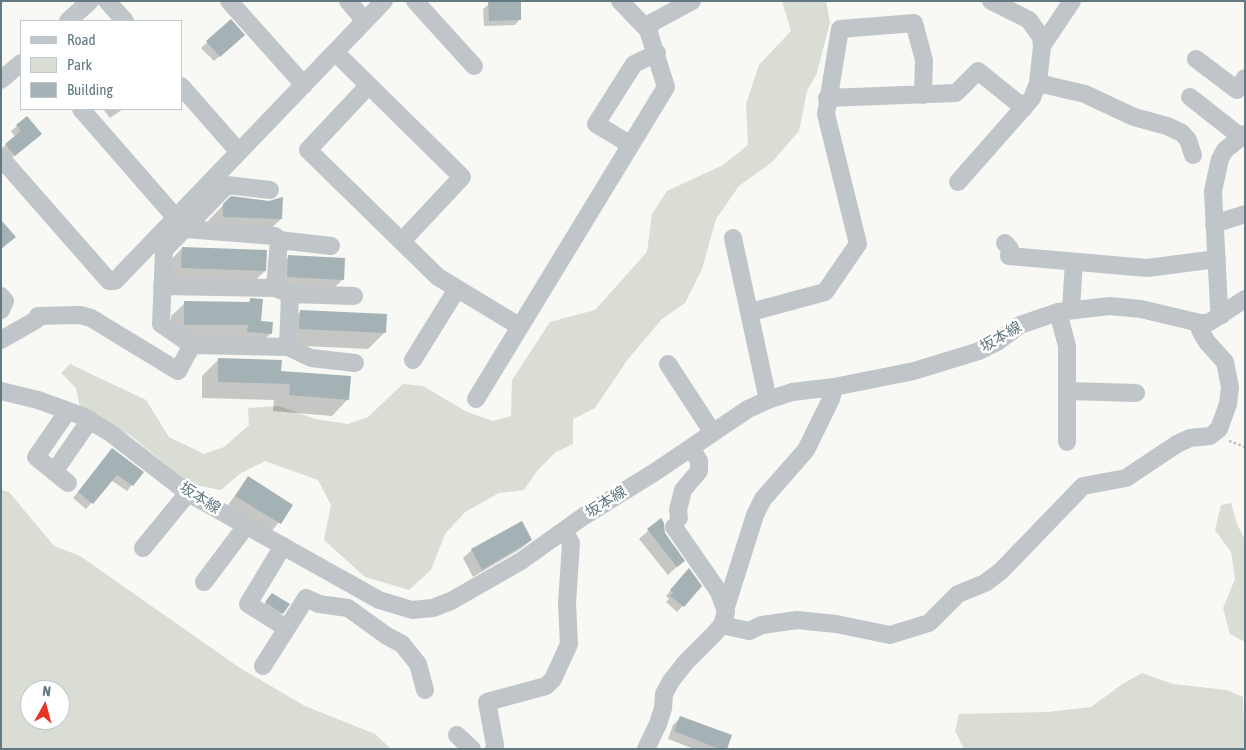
<!DOCTYPE html>
<html>
<head>
<meta charset="utf-8">
<style>
	body { margin:0 }
	#map { position:relative; width:1246px; height:750px; overflow:hidden; background:#f8f8f5; font-family:"Asap Condensed",sans-serif }
	canvas { display:block }
	.frame { position:absolute; inset:0; border:2px solid #627981; pointer-events:none }
	.legend { position:absolute; left:20px; top:20px; width:162px; height:90px; box-sizing:border-box; background:#fff; border:1px solid #c0c9cd; margin:0; padding:6px 9px; list-style:none; font-size:15px; color:#627981 }
	.legend li { display:flex; align-items:center; gap:10px; height:25px }
	.legend b { width:25px; border:1px solid #c0c9cd }
	.north { position:absolute; left:20px; top:680px; width:50px; height:50px; box-sizing:border-box; background:#fff; border:1px solid #c0c9cd; border-radius:50%; rotate:7deg; font-size:14px; font-weight:700; line-height:20px; text-align:center; color:#627981 }
	.north::after { content:''; display:block; margin:auto; width:18px; height:22px; background:#e73427; clip-path:polygon(50% 0,100% 100%,50% 72%,0 100%) }
</style>
</head>
<body>
<div id="map">
<canvas width="1246" height="750"></canvas>
<div class="frame"></div>
<ul class="legend">
<li><b style="height:6px;background:#bfc5c8"></b>Road</li>
<li><b style="height:14px;background:#d9ddd4"></b>Park</li>
<li><b style="height:14px;background:#a5b2b5"></b>Building</li>
</ul>
<div class="north">N</div>
</div>
<script>
const ctx = document.querySelector('canvas').getContext('2d');
ctx.lineJoin = 'round';
function paint(path, color) {
  ctx.fillStyle = color;
  ctx.fill(path, 'evenodd');
}
function toPath(rows) {
  const path = new Path2D();
  for (const r of rows) {
    path.moveTo(r[0], r[1]);
    for (let i = 2; i < r.length; i += 2) path.lineTo(r[i], r[i + 1]);
  }
  return path;
}
function trace(path, color, width, dash) {
  ctx.strokeStyle = color;
  ctx.lineWidth = width;
  ctx.lineCap = dash ? 'butt' : 'round';
  ctx.setLineDash(dash || []);
  ctx.stroke(path);
}
function drawText(font, color, halo, rows, align = 'center') {
  ctx.font = font + ' "Asap Condensed","Noto Sans JP",sans-serif';
  ctx.lineWidth = 5;
  ctx.setLineDash([]);
  ctx.textBaseline = 'middle';
  ctx.strokeStyle = halo;
  ctx.fillStyle = color;
  for (const [text, x, y, turn = 0] of rows) {
    ctx.save();
    ctx.translate(x, y);
    ctx.rotate((+turn || 0) * Math.PI / 180);
    ctx.textAlign = isNaN(turn) ? turn : align;
    if (halo) ctx.strokeText(text, 0, 0);
    ctx.fillText(text, 0, 0);
    ctx.restore();
  }
}
const green = toPath([
	[782,1,826,1,830,22,817,73,807,91,799,131,772,162,739,186,716,219,702,269,685,303,662,319,628,359,595,408,573,419,573,444,556,452,537,471,524,490,499,493,465,512,445,534,431,570,409,590,365,577,324,540,331,505,318,480,265,461,241,473,221,490,190,484,131,436,80,408,76,388,61,373,70,364,146,400,169,437,204,454,224,447,249,425,248,408,279,406,315,419,348,424,368,417,403,384,423,386,467,412,493,421,511,416,512,380,550,322,595,310,647,252,652,214,667,191,723,165,748,145,746,104,759,65,791,31],
	[1,490,9,492,54,546,80,556,240,668,305,706,375,734,391,749,1,749],
	[30,690,60,690,60,720,30,720],
	[1231,503,1237,524,1245,540,1245,642,1230,634,1223,608,1235,579,1231,552,1215,530,1221,505],
	[1142,673,1173,684,1227,690,1243,697,1245,749,964,749,955,731,959,714,1047,712,1091,707,1121,685]
]);
const shadow = toPath([
	[489,4,520,19,515,25,484,26,483,9],
	[231,21,238,40,214,61,201,48],
	[103,109,123,109,110,118],
	[27,118,35,139,9,160,1,149,15,137,11,131],
	[231,197,269,202,281,219,264,235,207,222],
	[182,248,265,271,248,287,165,284,166,265],
	[289,256,343,279,326,296,271,293,272,273],
	[251,300,259,322,271,333,257,347,171,338,171,316,185,303,247,303],
	[301,311,385,332,368,349,283,345,284,328],
	[219,359,280,372,348,399,332,416,273,411,274,400,202,398,202,376],
	[107,455,142,472,127,491,111,480,86,509,73,498],
	[248,478,292,505,271,532,228,505],
	[660,520,664,533,683,561,668,575,639,539],
	[531,540,522,548,473,577,463,558,472,550],
	[683,575,700,586,677,612,666,602,669,599,666,596],
	[272,594,282,613,277,618,261,608],
	[680,718,726,748,728,749,694,749,668,739,673,725]
]);
const building = toPath([
	[521,1,521,20,489,21,488,2],
	[231,19,245,35,220,57,206,41],
	[27,116,42,134,15,156,5,144,21,131,16,125],
	[231,196,269,201,283,197,282,219,223,217,223,204],
	[1,220,16,237,1,249],
	[182,247,267,250,266,271,181,268],
	[288,255,345,258,344,280,287,277],
	[250,298,263,299,261,321,273,322,272,334,247,332,248,325,184,325,184,301,250,302],
	[300,310,387,314,386,333,299,329],
	[218,358,282,360,281,371,351,376,349,400,289,395,290,384,218,382],
	[112,448,144,472,133,486,117,475,93,504,78,492],
	[248,476,293,505,281,524,235,496],
	[661,518,664,523,665,533,685,561,677,567,647,529],
	[522,521,532,540,482,570,471,549],
	[689,568,702,586,684,607,670,596,673,593,670,590],
	[272,593,290,604,283,614,265,602],
	[680,716,732,735,727,749,719,749,674,731]
]);
const path = toPath([
	[1229,441,1245,447]
]);
const minor = toPath([
	[107,1,125,21],
	[229,1,304,85],
	[348,1,364,20],
	[415,1,474,66],
	[991,1,1029,20,1041,37,1042,46],
	[68,21,90,1],
	[648,30,653,22,692,1],
	[335,52,462,177,402,241],
	[1196,59,1237,90,1245,78],
	[1,80,21,63],
	[1038,83,1085,94,1134,117,1167,126,1182,133,1188,140,1193,155],
	[181,86,239,152],
	[368,86,308,150,438,277,519,326],
	[1190,97,1241,137],
	[827,98,956,93,978,71,1024,108],
	[81,109,176,218],
	[631,145,596,124,634,64,657,53],
	[1,158,109,281,115,281,384,1],
	[958,182,1032,98,1038,83,1042,46,1072,1],
	[270,190,227,185,164,250,161,324,192,345,288,347,311,358,355,363],
	[1214,224,1245,214],
	[185,229,275,236,279,240,331,246],
	[733,238,768,400],
	[1005,243,1010,249,1009,256,1147,268,1217,259],
	[162,286,275,288,290,294,354,296],
	[275,288,279,240],
	[1,296,5,301,1,310],
	[1071,309,1074,262],
	[751,312,825,292,858,244,826,114,840,29,914,23,924,60,923,95],
	[1058,312,1067,346,1067,442],
	[1222,315,1219,308,1213,191,1220,159,1225,150,1245,134],
	[1,340,36,320,38,316,80,315,91,318,178,371,192,345],
	[288,347,290,294],
	[413,360,457,289],
	[668,364,713,433],
	[1,391,38,400,82,416,109,432,188,493,379,600,412,610,433,608,451,601,521,561,584,516,655,472,748,409,768,400,792,392,834,387,914,371,979,351,997,342,1020,325,1058,312,1110,306,1141,309,1200,323,1208,323,1245,299],
	[1068,391,1136,393],
	[476,399,666,87,648,30,620,1],
	[66,410,63,418,36,457,68,483],
	[54,472,90,420],
	[679,518,678,510,683,490,699,471,699,461,691,448],
	[283,546,248,604,286,628],
	[143,548,188,493],
	[204,582,246,526],
	[726,607,755,515,763,499,806,450,831,399,834,387],
	[722,625,749,631,762,625,797,620,836,624,890,635,929,623,958,594,985,583,1001,571,1083,486,1126,478,1177,444,1190,438,1210,436,1219,429,1228,404,1230,387,1225,362,1207,342,1200,330,1200,323],
	[263,666,306,598,319,604,348,608,387,636,402,644,418,664,425,690],
	[457,735,472,749],
	[494,749,495,745,487,702,546,686,553,679,569,644,567,604,571,543,564,531],
	[646,749,658,724,663,708,664,694,671,681,686,662,713,635,722,625,726,612,719,592,674,527]
]);
const streetNames = [
	["坂本線",1001,337,-30],
	["坂本線",200,498,32],
	["坂本線",606,502,-32]
];
paint(green, '#d9ddd4');
paint(shadow, '#0003');
paint(building, '#a5b2b5');
trace(path, '#b9bec0', 2.5, [2.5, 2.5]);
trace(minor, '#bfc5c8', 18);
drawText('15px', '#627981', '#fff', streetNames);
</script>
</body>
</html>
